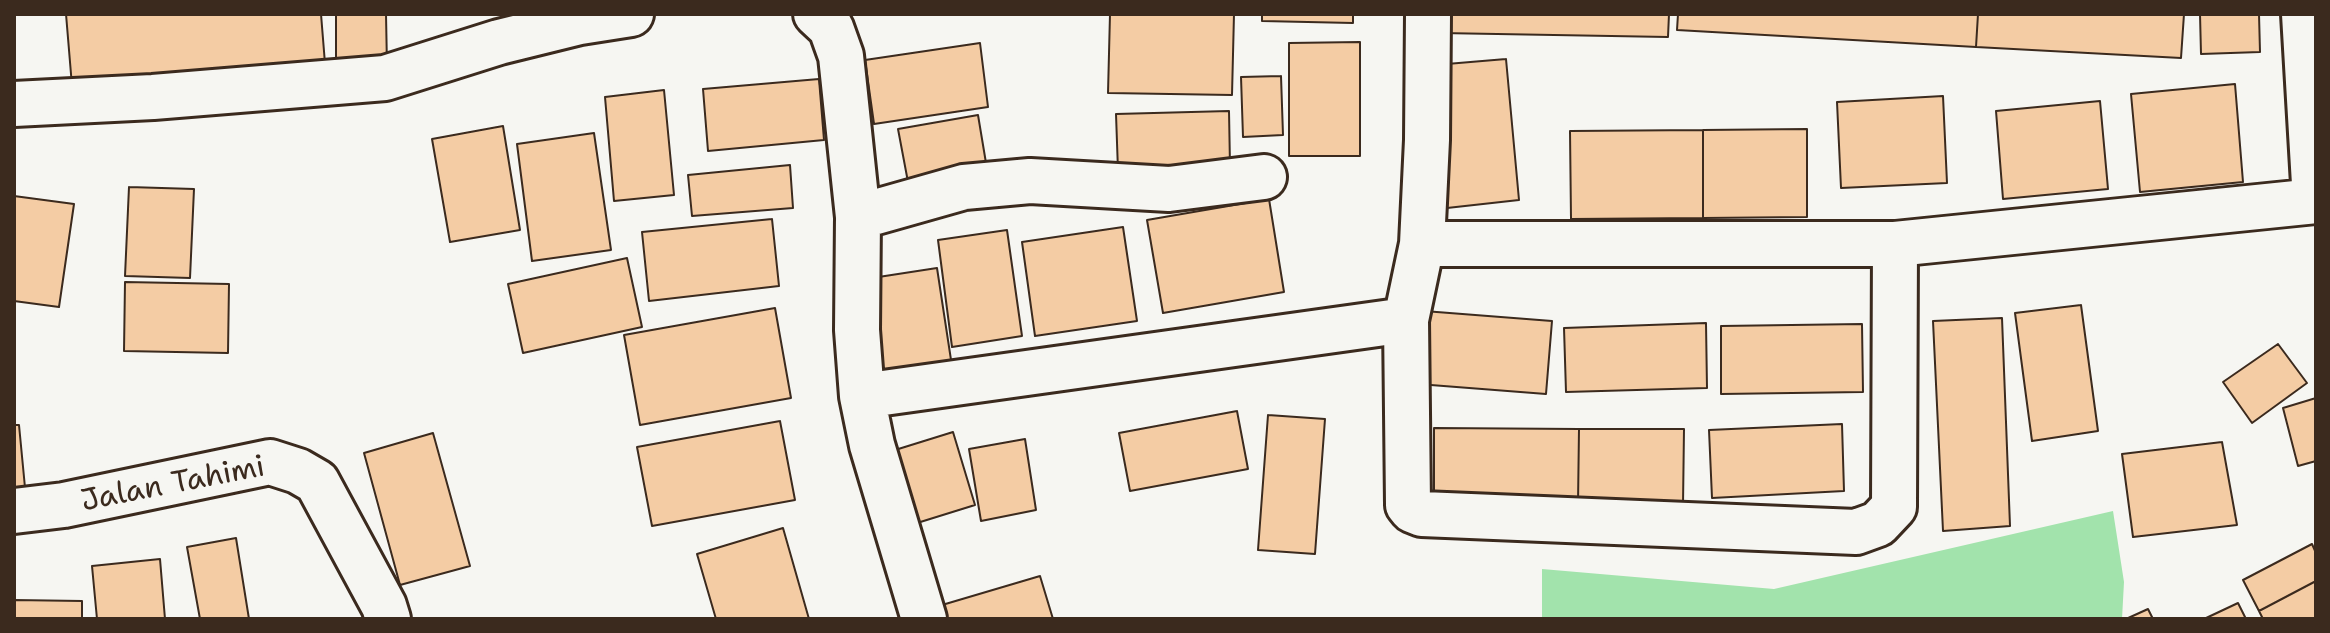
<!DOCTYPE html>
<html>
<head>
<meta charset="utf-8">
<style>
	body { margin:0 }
	#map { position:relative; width:2330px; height:633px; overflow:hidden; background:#f6f6f2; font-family:"Shantell Sans",sans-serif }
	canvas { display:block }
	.frame { position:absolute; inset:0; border:16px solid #3b2a1e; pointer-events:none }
</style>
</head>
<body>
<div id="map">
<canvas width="2330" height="633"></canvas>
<div class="frame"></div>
</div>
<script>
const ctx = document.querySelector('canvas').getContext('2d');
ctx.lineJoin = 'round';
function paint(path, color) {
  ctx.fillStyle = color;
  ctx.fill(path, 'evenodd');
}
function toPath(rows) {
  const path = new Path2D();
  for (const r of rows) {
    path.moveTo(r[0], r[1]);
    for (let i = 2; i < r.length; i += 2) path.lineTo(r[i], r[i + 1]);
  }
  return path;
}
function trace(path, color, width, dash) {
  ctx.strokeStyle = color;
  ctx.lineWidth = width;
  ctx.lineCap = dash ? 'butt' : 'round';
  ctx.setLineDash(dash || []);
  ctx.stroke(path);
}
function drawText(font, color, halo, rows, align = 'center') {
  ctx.font = font + ' "Shantell Sans",sans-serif';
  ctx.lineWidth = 6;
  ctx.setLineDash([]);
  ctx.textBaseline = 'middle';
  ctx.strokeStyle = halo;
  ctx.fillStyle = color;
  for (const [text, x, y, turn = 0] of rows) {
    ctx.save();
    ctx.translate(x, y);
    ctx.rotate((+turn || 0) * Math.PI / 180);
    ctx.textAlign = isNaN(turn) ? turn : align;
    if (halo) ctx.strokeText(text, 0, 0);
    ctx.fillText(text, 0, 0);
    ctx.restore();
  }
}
const green = toPath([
	[2113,511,2124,582,2122,619,1542,619,1542,569,1774,589]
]);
const building = toPath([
	[66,14,321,14,326,76,73,98,66,14],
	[336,14,386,14,387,67,336,68,336,14],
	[1110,14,1234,14,1232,95,1108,93,1110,14],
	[1262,14,1353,14,1353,23,1262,21,1262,14],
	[1440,14,1669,14,1668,37,1440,33,1440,14],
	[1678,14,1978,14,1976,47,1677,30,1678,14],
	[1978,14,2184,14,2181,58,1976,47,1978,14],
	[2200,14,2259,14,2260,52,2201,54,2200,14],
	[1360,42,1360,156,1289,156,1289,43,1360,42],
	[980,43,988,107,874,124,865,60,980,43],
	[1506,59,1519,200,1447,208,1435,65,1506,59],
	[1281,76,1283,135,1243,137,1241,77,1281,76],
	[819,79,824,140,708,151,703,89,819,79],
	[2235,84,2243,182,2140,192,2131,94,2235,84],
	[664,90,674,195,614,201,605,97,664,90],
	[1943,96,1947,183,1841,188,1837,102,1943,96],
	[2100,101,2108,189,2003,199,1996,111,2100,101],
	[1229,111,1230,166,1118,171,1116,114,1229,111],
	[978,115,987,169,908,182,898,129,978,115],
	[503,126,520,230,450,242,432,139,503,126],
	[1807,129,1807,217,1703,218,1703,130,1807,129],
	[1703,130,1703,218,1571,219,1570,131,1703,130],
	[594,133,611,250,532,261,517,144,594,133],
	[790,165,793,208,692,216,688,175,790,165],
	[129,187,194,189,190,278,125,276,129,187],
	[14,196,74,204,59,307,14,301,14,196],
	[1269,199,1284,292,1163,313,1147,220,1269,199],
	[772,219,779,286,649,301,642,232,772,219],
	[1123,227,1137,321,1035,336,1022,242,1123,227],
	[1007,230,1022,336,952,347,938,240,1007,230],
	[627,258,642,327,523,353,508,284,627,258],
	[937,268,953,373,875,385,859,280,937,268],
	[125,282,229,284,228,353,124,351,125,282],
	[2081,305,2098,431,2032,441,2015,313,2081,305],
	[775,308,791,398,640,425,624,335,775,308],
	[1424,311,1552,321,1546,394,1418,384,1424,311],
	[2002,318,2010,526,1943,531,1933,321,2002,318],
	[1706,323,1707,388,1566,392,1564,328,1706,323],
	[1862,324,1863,392,1721,394,1721,326,1862,324],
	[2278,344,2307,383,2252,423,2223,382,2278,344],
	[2316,398,2316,461,2298,466,2283,408,2316,398],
	[1237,411,1248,469,1130,491,1119,433,1237,411],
	[1268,415,1325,419,1315,554,1258,550,1268,415],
	[780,421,795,500,652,526,637,447,780,421],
	[1842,424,1844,491,1712,498,1709,430,1842,424],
	[14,425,19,425,26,498,14,499,14,425],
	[1434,428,1579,429,1578,504,1434,504,1434,428],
	[1579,429,1684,429,1683,505,1578,504,1579,429],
	[953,432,975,505,901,528,879,455,953,432],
	[433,433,470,566,400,585,364,453,433,433],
	[1025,439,1036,510,981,521,969,449,1025,439],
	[2222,442,2237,525,2133,537,2122,454,2222,442],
	[783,528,809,619,716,619,697,554,783,528],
	[236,538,249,619,200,619,187,547,236,538],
	[2312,544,2316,553,2316,581,2259,611,2243,580,2312,544],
	[160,559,165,619,97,619,92,566,160,559],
	[1040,576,1053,619,946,619,942,605,1040,576],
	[2316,581,2316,619,2263,619,2259,611,2316,581],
	[14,600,82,601,82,619,14,619,14,600],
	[2238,603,2246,619,2204,619,2238,603],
	[2148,609,2153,619,2126,619,2148,609]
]);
const minor = toPath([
	[816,14,831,28,841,56,858,217,857,330,862,396,872,445,924,619],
	[1428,14,1427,140,1422,244,1406,320,1408,505,1412,510,1422,514,1856,532,1878,524,1894,507,1895,244],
	[2304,14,2315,201],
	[14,104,153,97,385,78,499,42,580,22,631,14],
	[858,217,964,187,1030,181,1169,189,1264,177],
	[1422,244,1895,244,2316,201],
	[862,396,1406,320],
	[14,511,64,505,270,462,298,471,317,482,384,606,388,619]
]);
const streetNames = [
	["Jalan Tahimi",173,485,-11]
];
paint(green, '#a2e3ac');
paint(building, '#f4cca4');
trace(building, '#3b2a1e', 2);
trace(minor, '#3b2a1e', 50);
trace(minor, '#f6f6f2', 44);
drawText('30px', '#3b2a1e', '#f6f6f2', streetNames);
</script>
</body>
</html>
